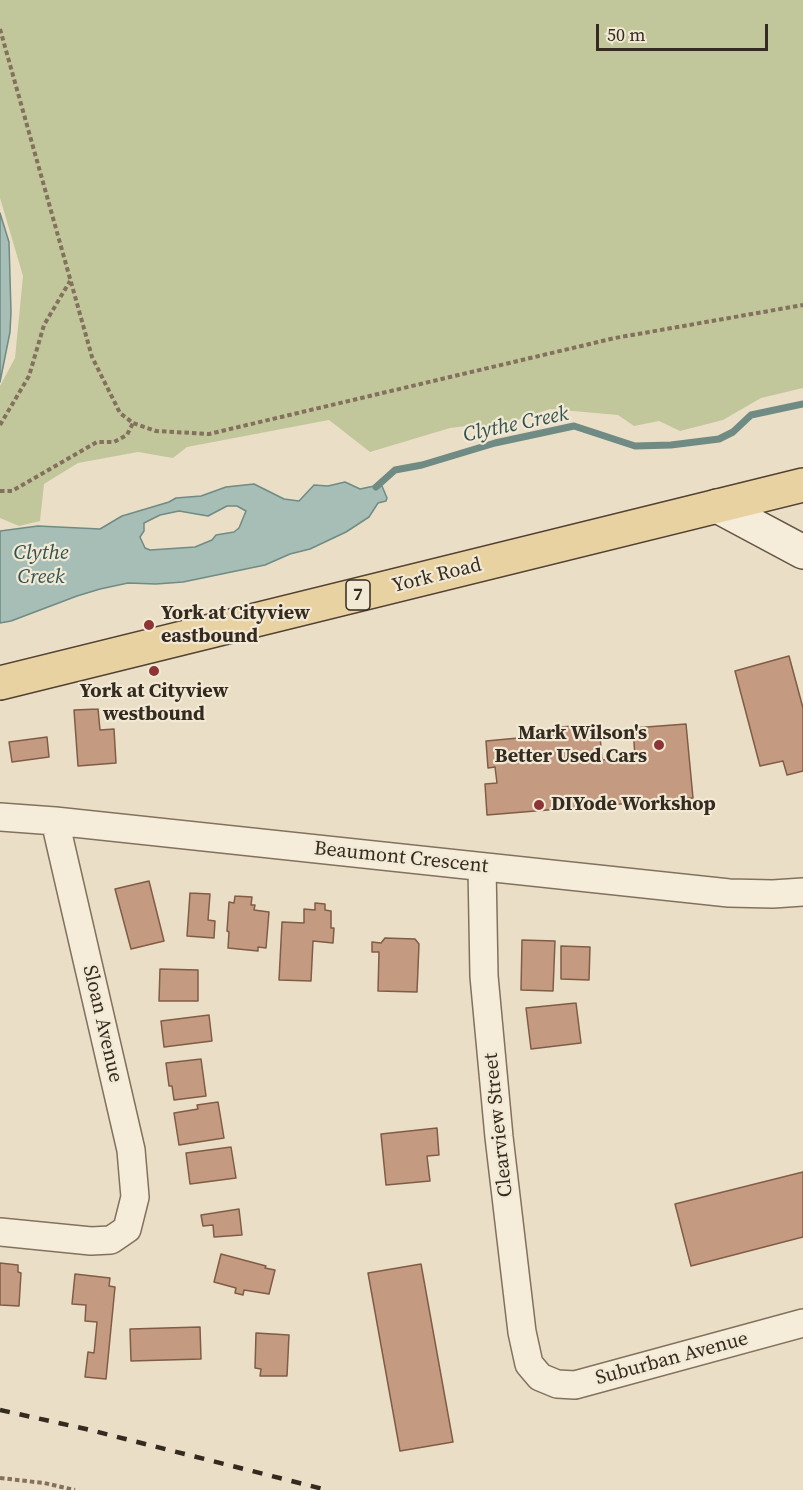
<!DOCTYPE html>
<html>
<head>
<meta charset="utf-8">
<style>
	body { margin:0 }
	#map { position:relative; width:803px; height:1490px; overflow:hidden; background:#eadfc6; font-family:"Source Serif 4",serif }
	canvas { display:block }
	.scale { position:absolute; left:596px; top:24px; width:172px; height:27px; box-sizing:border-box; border:3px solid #352a20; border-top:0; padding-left:8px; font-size:18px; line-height:21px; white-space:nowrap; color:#352a20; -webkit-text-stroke:4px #f2e9d5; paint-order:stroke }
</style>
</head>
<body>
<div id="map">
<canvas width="803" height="1490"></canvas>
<div class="scale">50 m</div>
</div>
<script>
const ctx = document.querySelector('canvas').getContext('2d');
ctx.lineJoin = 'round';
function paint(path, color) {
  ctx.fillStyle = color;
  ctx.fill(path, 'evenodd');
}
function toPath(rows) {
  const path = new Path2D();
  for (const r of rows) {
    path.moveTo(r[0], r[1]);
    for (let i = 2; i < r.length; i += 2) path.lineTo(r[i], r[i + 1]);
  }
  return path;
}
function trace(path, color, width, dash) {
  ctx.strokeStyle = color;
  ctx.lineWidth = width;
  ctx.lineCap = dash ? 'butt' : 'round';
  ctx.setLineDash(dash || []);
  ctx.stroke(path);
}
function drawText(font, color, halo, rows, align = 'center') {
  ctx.font = font + ' "Source Serif 4",serif';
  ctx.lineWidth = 4.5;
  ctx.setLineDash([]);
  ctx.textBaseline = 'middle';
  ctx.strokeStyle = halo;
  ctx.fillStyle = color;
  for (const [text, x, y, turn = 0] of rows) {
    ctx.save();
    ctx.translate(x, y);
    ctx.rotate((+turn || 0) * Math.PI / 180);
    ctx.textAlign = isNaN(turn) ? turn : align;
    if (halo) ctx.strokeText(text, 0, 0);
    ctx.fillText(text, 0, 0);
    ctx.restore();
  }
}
const green = toPath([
	[0,0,803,0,803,388,761,398,723,420,680,431,659,421,634,426,618,415,550,409,491,429,467,426,450,428,370,452,329,420,187,447,173,458,138,452,78,463,44,484,40,521,19,526,0,518,0,386,15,358,23,276,0,198]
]);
const water = toPath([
	[0,213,9,242,11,312,10,332,0,382,0,213],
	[345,482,360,489,379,485,382,486,387,498,386,501,378,503,369,517,346,532,310,549,290,554,265,565,183,582,156,584,128,583,100,589,77,596,11,621,0,623,0,531,38,526,100,529,122,516,169,502,176,498,201,496,226,487,254,484,284,499,299,501,314,485,328,486,345,482],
	[227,506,237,506,246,511,239,528,234,532,216,535,212,540,195,547,150,550,145,548,140,537,144,531,144,523,160,515,179,511,208,516,227,506]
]);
const stream = toPath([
	[376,487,395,470,422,465,495,443,574,426,635,446,671,445,719,439,733,432,751,415,803,404]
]);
const building = toPath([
	[789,656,803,708,803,771,787,775,783,761,760,766,735,671,789,656],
	[98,709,100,730,114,729,116,763,78,766,74,710,98,709],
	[599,724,602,760,635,757,633,728,686,724,693,798,487,815,485,784,497,783,495,767,488,768,486,741,561,734,561,727,599,724],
	[47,737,49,757,12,762,9,742,47,737],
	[149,881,164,941,131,949,115,889,149,881],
	[190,893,210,894,208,920,215,921,214,938,187,936,190,893],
	[235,896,252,897,251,905,255,905,254,910,269,912,266,948,258,947,258,951,228,948,229,932,227,931,229,902,234,903,235,896],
	[315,903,325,904,325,910,331,911,331,928,334,928,333,943,313,941,311,981,279,980,282,922,304,923,304,909,315,910,315,903],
	[385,938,415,939,419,944,417,992,378,991,379,952,372,952,372,942,381,943,385,938],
	[522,940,555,941,553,991,521,990,522,940],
	[561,946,590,947,589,980,561,979,561,946],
	[160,969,198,970,198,1001,159,1001,160,969],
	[576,1003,581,1043,531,1049,526,1008,576,1003],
	[209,1015,212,1041,164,1047,161,1021,209,1015],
	[201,1059,206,1096,174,1100,172,1086,169,1086,166,1063,201,1059],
	[218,1102,224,1138,179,1145,174,1113,198,1109,197,1105,218,1102],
	[437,1128,439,1155,427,1156,430,1181,386,1185,381,1134,437,1128],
	[231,1147,236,1178,190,1184,186,1153,231,1147],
	[803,1172,803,1237,691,1266,675,1204,803,1172],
	[239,1209,242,1235,214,1237,213,1225,203,1226,201,1215,239,1209],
	[221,1254,266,1266,265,1268,275,1270,269,1294,244,1290,243,1295,235,1293,236,1288,214,1282,221,1254],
	[0,1263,18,1265,18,1272,21,1273,19,1306,0,1305,0,1263],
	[421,1264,453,1442,400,1451,368,1273,421,1264],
	[75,1274,110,1278,109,1286,115,1287,106,1379,85,1377,88,1352,94,1353,97,1322,85,1321,86,1305,72,1304,75,1274],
	[200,1327,201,1359,131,1361,130,1329,200,1327],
	[256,1333,289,1335,287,1376,260,1376,261,1369,255,1368,256,1333]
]);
const path = toPath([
	[0,29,92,357,120,413,133,423,156,431,209,434,615,338,803,305],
	[0,425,29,376,44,325,70,281],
	[0,491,12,491,97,442,114,442,127,435,133,423],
	[0,1478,44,1483,75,1490]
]);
const street = toPath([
	[0,817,55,821,729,893,773,894,803,892],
	[482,867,484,976,499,1137,522,1332,529,1364,540,1377,557,1384,575,1385,803,1323],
	[0,1232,91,1241,111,1240,127,1229,135,1197,131,1150,55,821]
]);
const secondary = toPath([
	[717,506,803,552]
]);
const primary = toPath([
	[0,683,803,485]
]);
const rail = toPath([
	[0,1410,86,1429,327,1490]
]);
const markers = [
	[149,625,6,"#8c3436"],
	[154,671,6,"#8c3436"],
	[659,745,6,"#8c3436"],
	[539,805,6,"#8c3436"]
];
const shields = [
	[358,595,24]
];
const shieldNames = [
	["7",358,595]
];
const streetNames = [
	["York Road",437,576,-14],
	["Beaumont Crescent",401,858,6],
	["Sloan Avenue",102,1024,77],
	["Clearview Street",499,1125,-96],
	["Suburban Avenue",672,1359,-15]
];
const poiNames = [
	["York at Cityview",161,614],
	["eastbound",161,637],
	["York at Cityview",154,692,"center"],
	["westbound",154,715,"center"],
	["Mark Wilson's",647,734,"right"],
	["Better Used Cars",647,757,"right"],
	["DIYode Workshop",551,805]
];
const waterNames = [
	["Clythe Creek",516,425,-12],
	["Clythe",41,554],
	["Creek",41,578]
];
paint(green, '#c2c79b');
paint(water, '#a7beb7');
trace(water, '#6f8b84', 1.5);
trace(stream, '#6f8b84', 7);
paint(building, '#c49b80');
trace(building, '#805c46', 1.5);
trace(street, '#83715e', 30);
trace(secondary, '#655241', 36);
trace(primary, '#524032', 36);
trace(path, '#83715e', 4, [4.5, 3]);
trace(street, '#f5ecd9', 27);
trace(secondary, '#f5ecd9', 33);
trace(primary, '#e9d2a2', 33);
trace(rail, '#352a20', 4.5, [10, 10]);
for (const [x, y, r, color] of markers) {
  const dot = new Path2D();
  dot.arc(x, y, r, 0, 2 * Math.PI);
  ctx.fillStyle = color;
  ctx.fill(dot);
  trace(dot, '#f2e9d5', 2);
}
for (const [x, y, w] of shields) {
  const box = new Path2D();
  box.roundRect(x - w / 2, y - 15, w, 30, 4.5);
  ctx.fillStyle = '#f2e9d5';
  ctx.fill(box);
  trace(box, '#352a20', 1.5);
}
drawText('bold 18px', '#352a20', null, shieldNames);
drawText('20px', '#352a20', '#f2e9d5', streetNames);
drawText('bold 20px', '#352a20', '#f2e9d5', poiNames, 'left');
drawText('italic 21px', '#315350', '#f2e9d5', waterNames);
</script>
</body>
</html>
